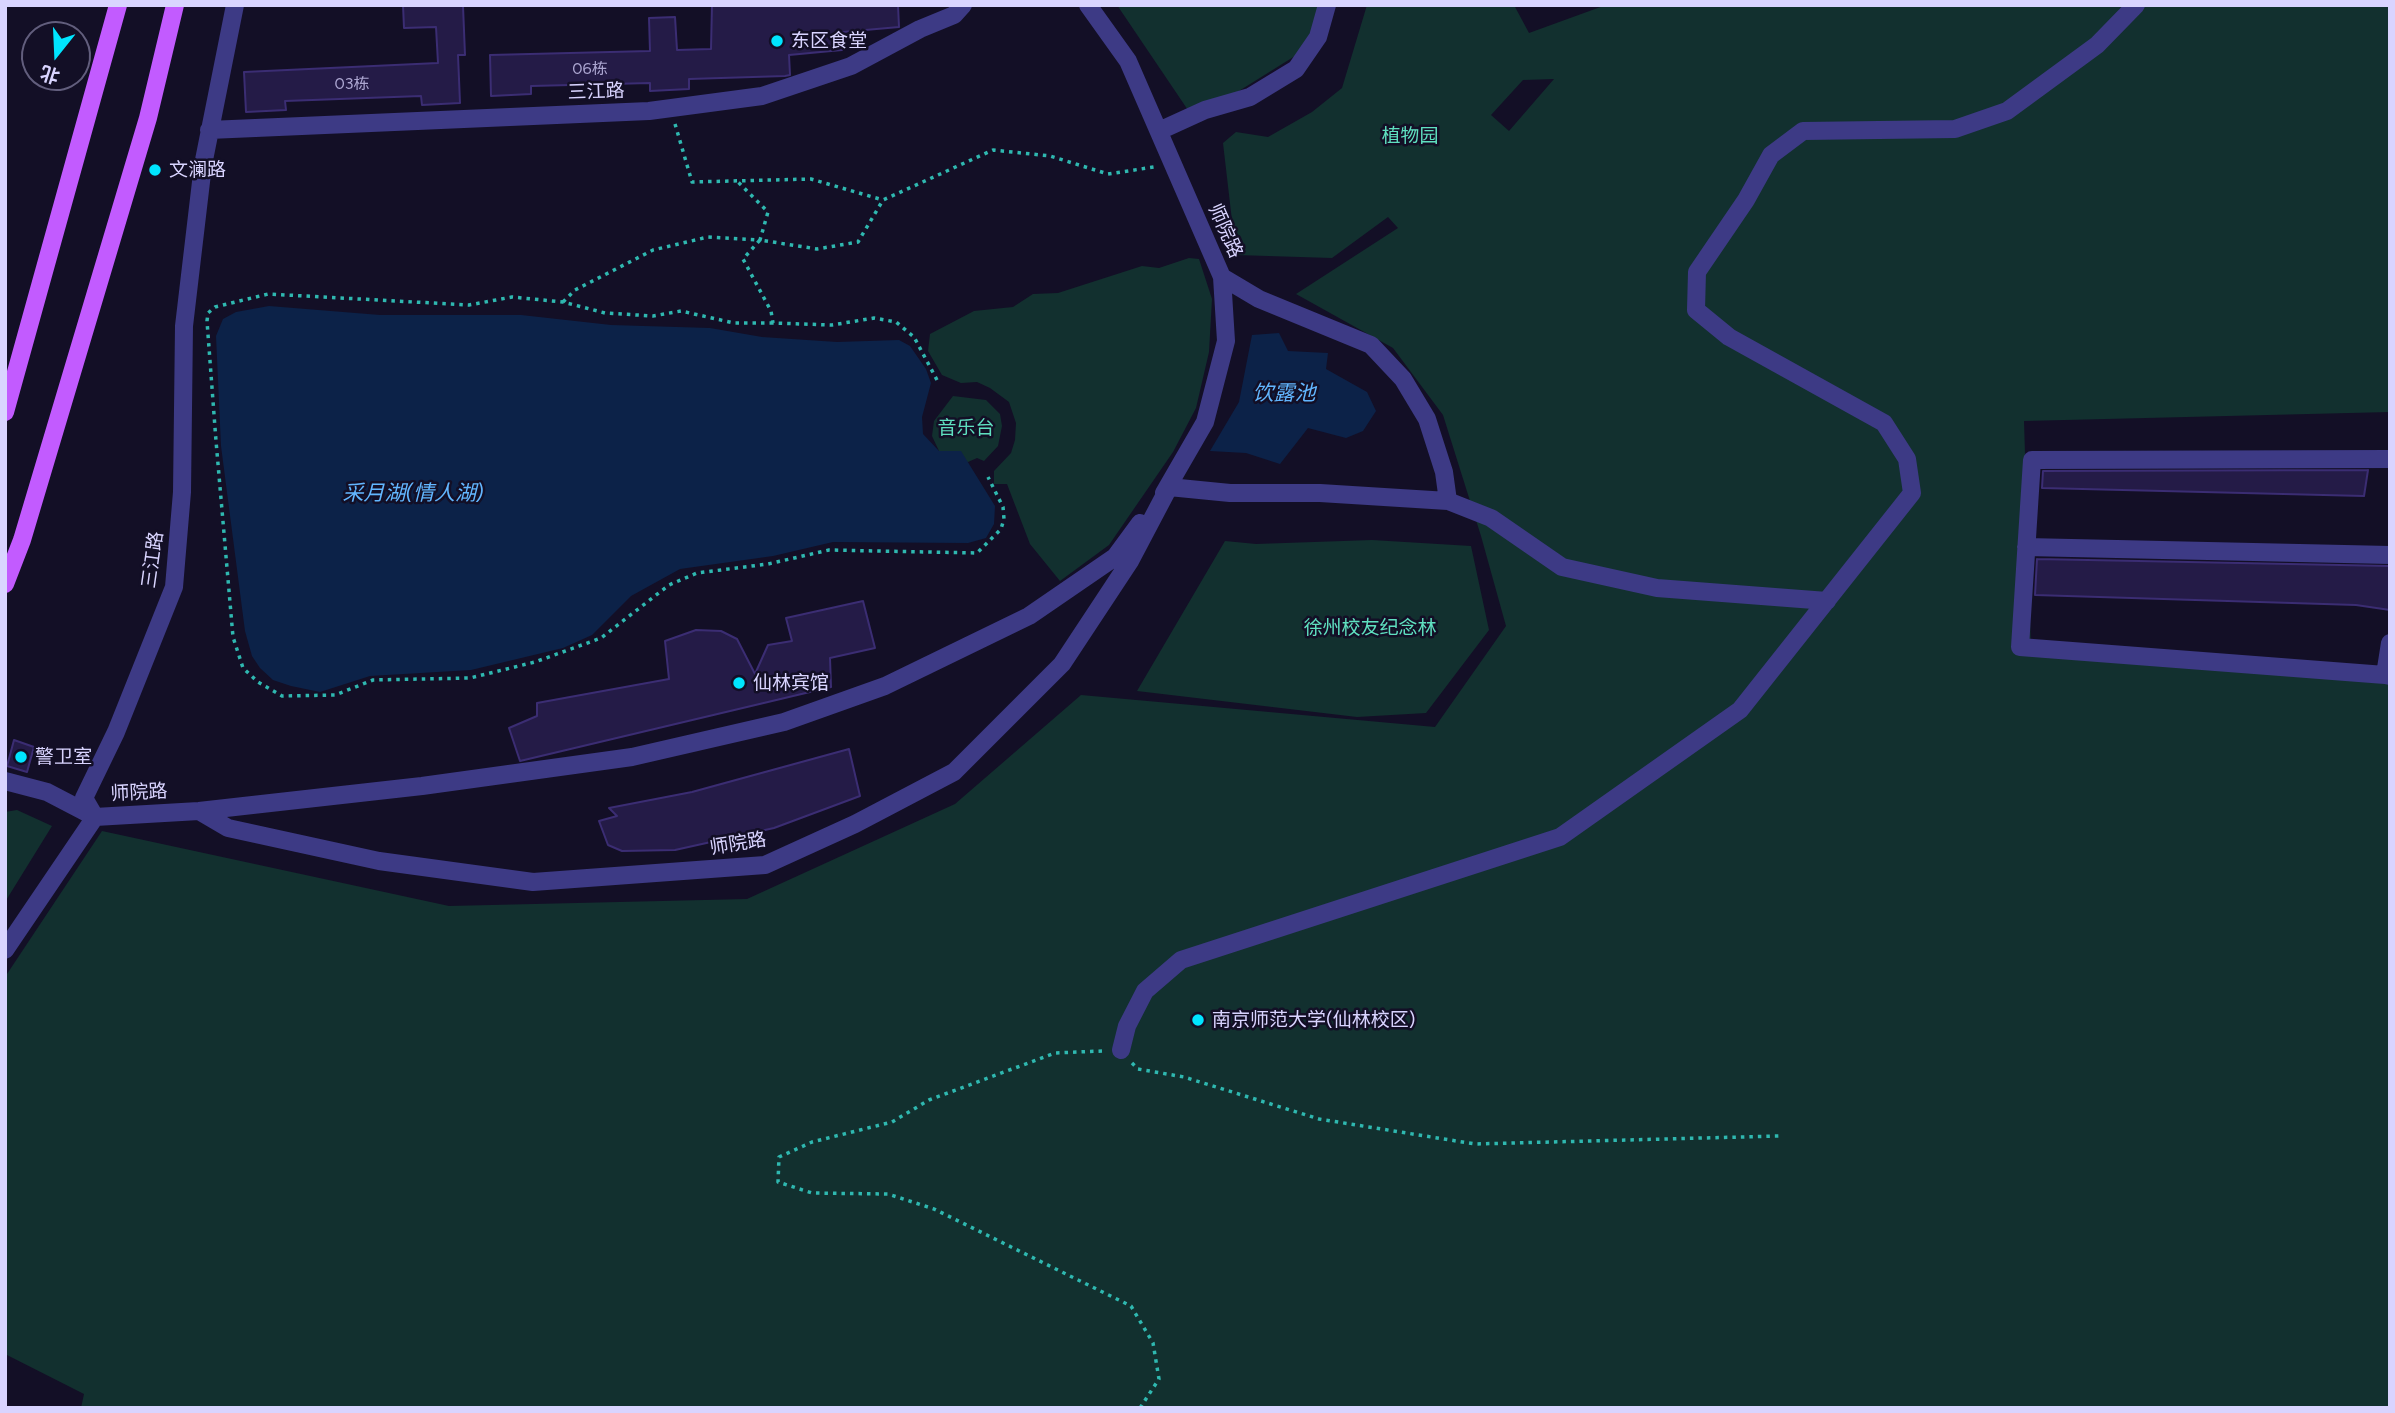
<!DOCTYPE html>
<html>
<head>
<meta charset="utf-8">
<style>
	body { margin:0 }
	#map { position:relative; width:2395px; height:1413px; overflow:hidden; background:#130f26; font-family:Figtree,"Noto Sans SC",sans-serif }
	canvas { display:block }
	.frame { position:absolute; inset:0; border:7px solid #d9d4ff; pointer-events:none }
	.north { position:absolute; left:21px; top:21px; width:70px; height:70px; box-sizing:border-box; background:#130f26; border:2px solid #625e7d; border-radius:50%; rotate:198deg; font-size:19px; font-weight:700; line-height:28px; text-align:center; color:#d9d4ff }
	.north::after { content:''; display:block; margin:auto; width:24px; height:32px; background:#00e5ff; clip-path:polygon(50% 0,100% 100%,50% 72%,0 100%) }
</style>
</head>
<body>
<div id="map">
<canvas width="2395" height="1413"></canvas>
<div class="frame"></div>
<div class="north">北</div>
</div>
<script>
const ctx = document.querySelector('canvas').getContext('2d');
ctx.lineJoin = 'round';
function paint(path, color) {
  ctx.fillStyle = color;
  ctx.fill(path, 'evenodd');
}
function toPath(rows) {
  const path = new Path2D();
  for (const r of rows) {
    path.moveTo(r[0], r[1]);
    for (let i = 2; i < r.length; i += 2) path.lineTo(r[i], r[i + 1]);
  }
  return path;
}
function trace(path, color, width, dash) {
  ctx.strokeStyle = color;
  ctx.lineWidth = width;
  ctx.lineCap = dash ? 'butt' : 'round';
  ctx.setLineDash(dash || []);
  ctx.stroke(path);
}
function drawText(font, color, halo, rows, align = 'center') {
  ctx.font = font + ' Figtree,"Noto Sans SC",sans-serif';
  ctx.lineWidth = 5;
  ctx.setLineDash([]);
  ctx.textBaseline = 'middle';
  ctx.strokeStyle = halo;
  ctx.fillStyle = color;
  for (const [text, x, y, turn = 0] of rows) {
    ctx.save();
    ctx.translate(x, y);
    ctx.rotate((+turn || 0) * Math.PI / 180);
    ctx.textAlign = isNaN(turn) ? turn : align;
    if (halo) ctx.strokeText(text, 0, 0);
    ctx.fillText(text, 0, 0);
    ctx.restore();
  }
}
const green = toPath([
	[1117,5,1324,5,1303,51,1194,119],
	[1367,5,1514,5,1529,33,1606,5,2390,5,2390,412,2024,421,2031,649,2390,684,2390,1408,81,1408,84,1394,5,1354,5,977,102,831,449,906,747,899,955,804,1081,695,1435,727,1506,626,1481,536,1443,415,1393,348,1296,294,1398,228,1388,217,1332,258,1236,255,1223,143,1236,132,1268,137,1312,112,1342,88],
	[1554,79,1509,131,1491,115,1523,80],
	[1189,258,1199,259,1212,299,1209,352,1196,408,1173,452,1109,545,1060,581,1030,544,1007,484,994,484,994,471,1011,453,1015,440,1016,423,1009,402,990,388,977,382,961,383,942,375,928,351,930,334,974,311,1013,307,1033,294,1058,293,1142,266,1159,268],
	[953,396,986,400,1000,414,1002,426,998,446,984,461,977,458,968,462,959,461,939,451,932,436,934,421],
	[1372,540,1471,546,1489,630,1426,713,1357,717,1137,691,1225,541,1256,544],
	[17,810,52,826,5,902,5,812]
]);
const water = toPath([
	[269,306,380,315,521,315,611,325,710,328,762,337,837,342,899,340,910,346,926,369,931,383,922,417,923,434,939,451,961,451,995,506,994,524,986,538,968,543,833,542,773,556,680,569,631,596,592,635,563,648,471,670,370,676,320,692,291,686,273,680,260,668,252,656,245,631,221,446,216,336,223,319,236,312],
	[1279,333,1288,351,1328,353,1326,369,1367,392,1376,411,1363,431,1346,438,1308,428,1280,464,1246,453,1210,451,1239,402,1252,335]
]);
const building = toPath([
	[403,5,463,6,465,55,458,55,460,103,422,105,421,96,285,101,286,110,246,112,244,72,438,63,436,27,404,28,403,5],
	[712,5,898,5,899,27,843,32,842,50,789,55,790,75,785,76,689,79,689,89,650,91,650,83,531,86,531,94,491,96,490,55,650,51,649,18,675,17,677,50,711,49,712,5],
	[2368,470,2364,496,2042,488,2043,471,2368,470],
	[2037,559,2390,566,2390,610,2356,605,2035,595,2037,559],
	[863,601,875,648,830,658,831,687,520,761,509,728,537,716,537,703,669,679,665,641,696,630,721,631,737,639,755,674,768,645,792,641,786,618,863,601],
	[14,740,34,747,27,772,7,766,14,740],
	[849,749,860,796,774,828,675,850,622,851,608,845,599,821,617,816,609,808,692,792,849,749]
]);
const path = toPath([
	[675,124,692,182,811,179,883,200],
	[563,302,575,290,653,250,708,237,760,240,768,212,737,181],
	[773,323,734,323,681,311,653,316,605,313,563,302,512,297,469,305,268,294,215,307,208,313,207,321,216,441,233,637,243,668,258,682,282,696,335,695,373,680,470,678,535,662,601,638,669,585,697,573,768,564,829,550,977,553,1001,529,1004,519,1003,507,988,477],
	[937,380,914,337,896,322,874,318,832,325,773,323,771,311,743,259,760,240,817,249,858,242,883,200,993,150,1050,156,1108,174,1154,167],
	[1102,1051,1055,1053,929,1100,892,1122,812,1142,779,1157,778,1182,812,1193,888,1194,934,1209,1131,1306,1153,1343,1159,1379,1140,1408],
	[1132,1063,1138,1069,1184,1077,1319,1119,1475,1144,1779,1136]
]);
const minor = toPath([
	[1088,5,1128,61,1222,277,1226,341,1205,422,1164,493],
	[209,130,649,111,762,96,851,66,920,29,954,15,963,5],
	[1159,131,1205,110,1250,97,1296,69,1318,37,1327,5],
	[1222,277,1259,299,1371,345,1403,379,1427,419,1444,472,1448,501],
	[2026,547,2390,555],
	[2390,643,2385,675,2390,676],
	[2385,675,2020,647,2032,460,2390,459],
	[5,781,47,792,95,817,199,811,422,786,632,757,784,722,885,686,1029,616,1115,557,1140,523],
	[199,811,228,828,379,861,533,882,765,865,855,824,954,772,1062,664,1130,561,1169,487,1230,493,1320,493,1448,501,1491,518,1562,567,1657,588,1827,601],
	[5,950,95,817,84,798,116,732,174,587,182,492,184,326,203,165,235,5],
	[1121,1050,1127,1026,1145,991,1181,960,1560,837,1740,710,1912,493,1907,459,1884,423,1729,337,1696,310,1697,272,1746,200,1771,155,1803,131,1955,129,2007,111,2097,45,2136,5]
]);
const major = toPath([
	[5,412,118,5],
	[5,584,22,540,148,118,175,5]
]);
const markers = [
	[777,41,7,"#00e5ff"],
	[155,170,7,"#00e5ff"],
	[739,683,7,"#00e5ff"],
	[21,757,7,"#00e5ff"],
	[1198,1020,7,"#00e5ff"]
];
const numberNames = [
	["06栋",590,69],
	["03栋",352,84]
];
const poiNames = [
	["东区食堂",791,41],
	["文澜路",169,170],
	["仙林宾馆",753,683],
	["警卫室",35,757],
	["南京师范大学(仙林校区)",1212,1020]
];
const streetNames = [
	["三江路",596,92,-2],
	["师院路",1225,231,66],
	["三江路",153,560,-82],
	["师院路",139,793,-3],
	["师院路",738,844,-9]
];
const parkNames = [
	["植物园",1410,136],
	["音乐台",966,428],
	["徐州校友纪念林",1370,628]
];
const waterNames = [
	["饮露池",1284,394],
	["采月湖(情人湖)",413,494]
];
paint(green, '#12302f');
paint(water, '#0c2248');
paint(building, '#241b47');
trace(building, '#3b2d73', 2);
trace(path, '#2fb8b0', 3.5, [3.5, 5]);
trace(minor, '#3d3a85', 18);
trace(major, '#c25bff', 18);
for (const [x, y, r, color] of markers) {
  const dot = new Path2D();
  dot.arc(x, y, r, 0, 2 * Math.PI);
  ctx.fillStyle = color;
  ctx.fill(dot);
  trace(dot, '#130f26', 2.5);
}
drawText('16px', '#aca6d1', null, numberNames);
drawText('19px', '#d9d4ff', '#130f26', poiNames, 'left');
drawText('19px', '#d9d4ff', '#130f26', streetNames);
drawText('19px', '#5fe0c0', '#130f26', parkNames);
drawText('italic 21px', '#62b6ff', '#130f26', waterNames);
</script>
</body>
</html>
